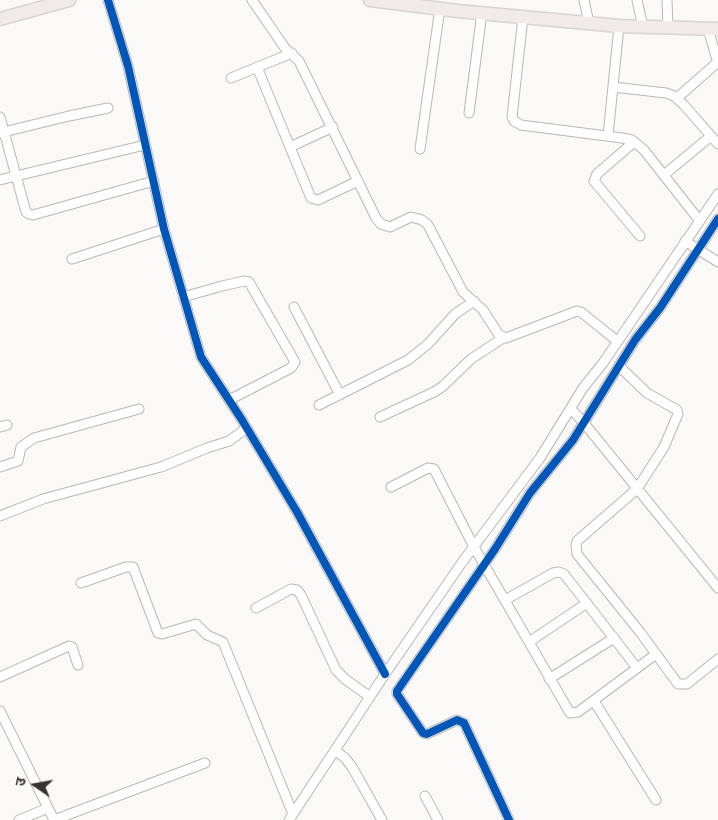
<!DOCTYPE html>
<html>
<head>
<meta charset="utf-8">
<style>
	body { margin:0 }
	#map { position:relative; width:718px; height:820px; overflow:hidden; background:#fbf9f7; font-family:"Titillium Web","Noto Sans Devanagari",sans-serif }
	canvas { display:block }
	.north { position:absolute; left:10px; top:760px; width:50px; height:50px; -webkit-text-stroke:4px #fcf8f6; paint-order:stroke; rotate:282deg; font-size:14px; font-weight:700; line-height:20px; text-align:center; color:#39322d }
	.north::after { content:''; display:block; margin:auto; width:18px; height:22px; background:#39322d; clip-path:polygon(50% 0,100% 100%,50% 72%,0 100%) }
</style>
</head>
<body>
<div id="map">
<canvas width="718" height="820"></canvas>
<div class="north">उ</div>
</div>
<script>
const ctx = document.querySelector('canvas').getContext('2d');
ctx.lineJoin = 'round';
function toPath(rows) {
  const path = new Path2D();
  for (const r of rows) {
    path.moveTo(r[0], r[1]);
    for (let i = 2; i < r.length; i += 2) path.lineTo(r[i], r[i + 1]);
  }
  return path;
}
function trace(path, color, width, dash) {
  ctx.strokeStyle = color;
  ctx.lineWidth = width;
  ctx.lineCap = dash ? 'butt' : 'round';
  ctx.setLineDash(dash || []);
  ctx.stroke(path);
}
const street = toPath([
	[108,0,128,66,164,229,201,357,242,420,297,512,385,674],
	[252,0,285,48,299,61,376,218,381,224,390,227,411,217,422,220,428,225,463,292,483,310,499,335,506,338,577,311,581,312,617,341],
	[584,0,589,23],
	[637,0,643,27],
	[667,0,668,27],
	[523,17,512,117,514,121,521,125,622,138,632,140,644,150,699,220],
	[708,29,718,63],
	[257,67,311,198,318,200,358,181],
	[231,78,292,53],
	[613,87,666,93,674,96,684,105,718,144],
	[677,98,718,62],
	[469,113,482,12],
	[0,117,26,212,29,214,33,215,154,181],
	[0,133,69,116,108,108],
	[608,136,619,26],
	[634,142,597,174,594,181,640,236],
	[290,147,333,127],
	[420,149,440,8],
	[664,175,711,136],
	[0,180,145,145],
	[685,241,718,262],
	[72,259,164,229],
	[183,297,222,286,244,281,249,282,295,362,291,368,229,400],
	[294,307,340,395],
	[619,366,647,393,677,410,678,414,664,447,637,489,577,541,576,545,577,554,640,632,678,684,687,684,718,659],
	[319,405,408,360,428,344,455,314,474,301],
	[571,409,584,423,718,588],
	[380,417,434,392,442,387,471,359,503,338],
	[0,427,7,425],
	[0,467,18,461,21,447,34,438,139,409],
	[391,487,428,468,434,469,474,547,570,713,578,712,656,654],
	[0,516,43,499,161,467,207,448,229,441,247,428],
	[81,583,126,567,133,567,158,633,162,634,196,624,207,635,223,642,293,814],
	[505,600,553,573,559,572,564,574,637,668],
	[256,608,291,589,297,590,301,595,336,670,345,679,370,697],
	[529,642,587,603],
	[0,677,69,646,72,647,78,665],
	[549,679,614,638],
	[594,701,656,800],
	[0,711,54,820],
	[335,750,345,758,352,767,382,820],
	[425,796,438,820],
	[19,820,48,808],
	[54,820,205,763],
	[289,820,385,674,463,561,540,458,583,388,603,363,718,194],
	[509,820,464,723,457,720,427,734,423,733,397,694,397,691,495,549,530,493,573,440,635,340,660,308,718,219]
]);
const primary = toPath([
	[370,0,458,11,619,26,718,29],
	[0,19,69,0]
]);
const cycleway = toPath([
	[108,0,128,66,164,229,201,357,242,420,297,512,385,674],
	[509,820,464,723,457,720,427,734,423,733,397,694,397,691,495,549,530,493,573,440,635,340,660,308,718,219]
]);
trace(street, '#bbb6b3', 11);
trace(primary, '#d6d4d2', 15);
trace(street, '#fefefe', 9);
trace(primary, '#f0eaea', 12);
trace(cycleway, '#0057b8', 8);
</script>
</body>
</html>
